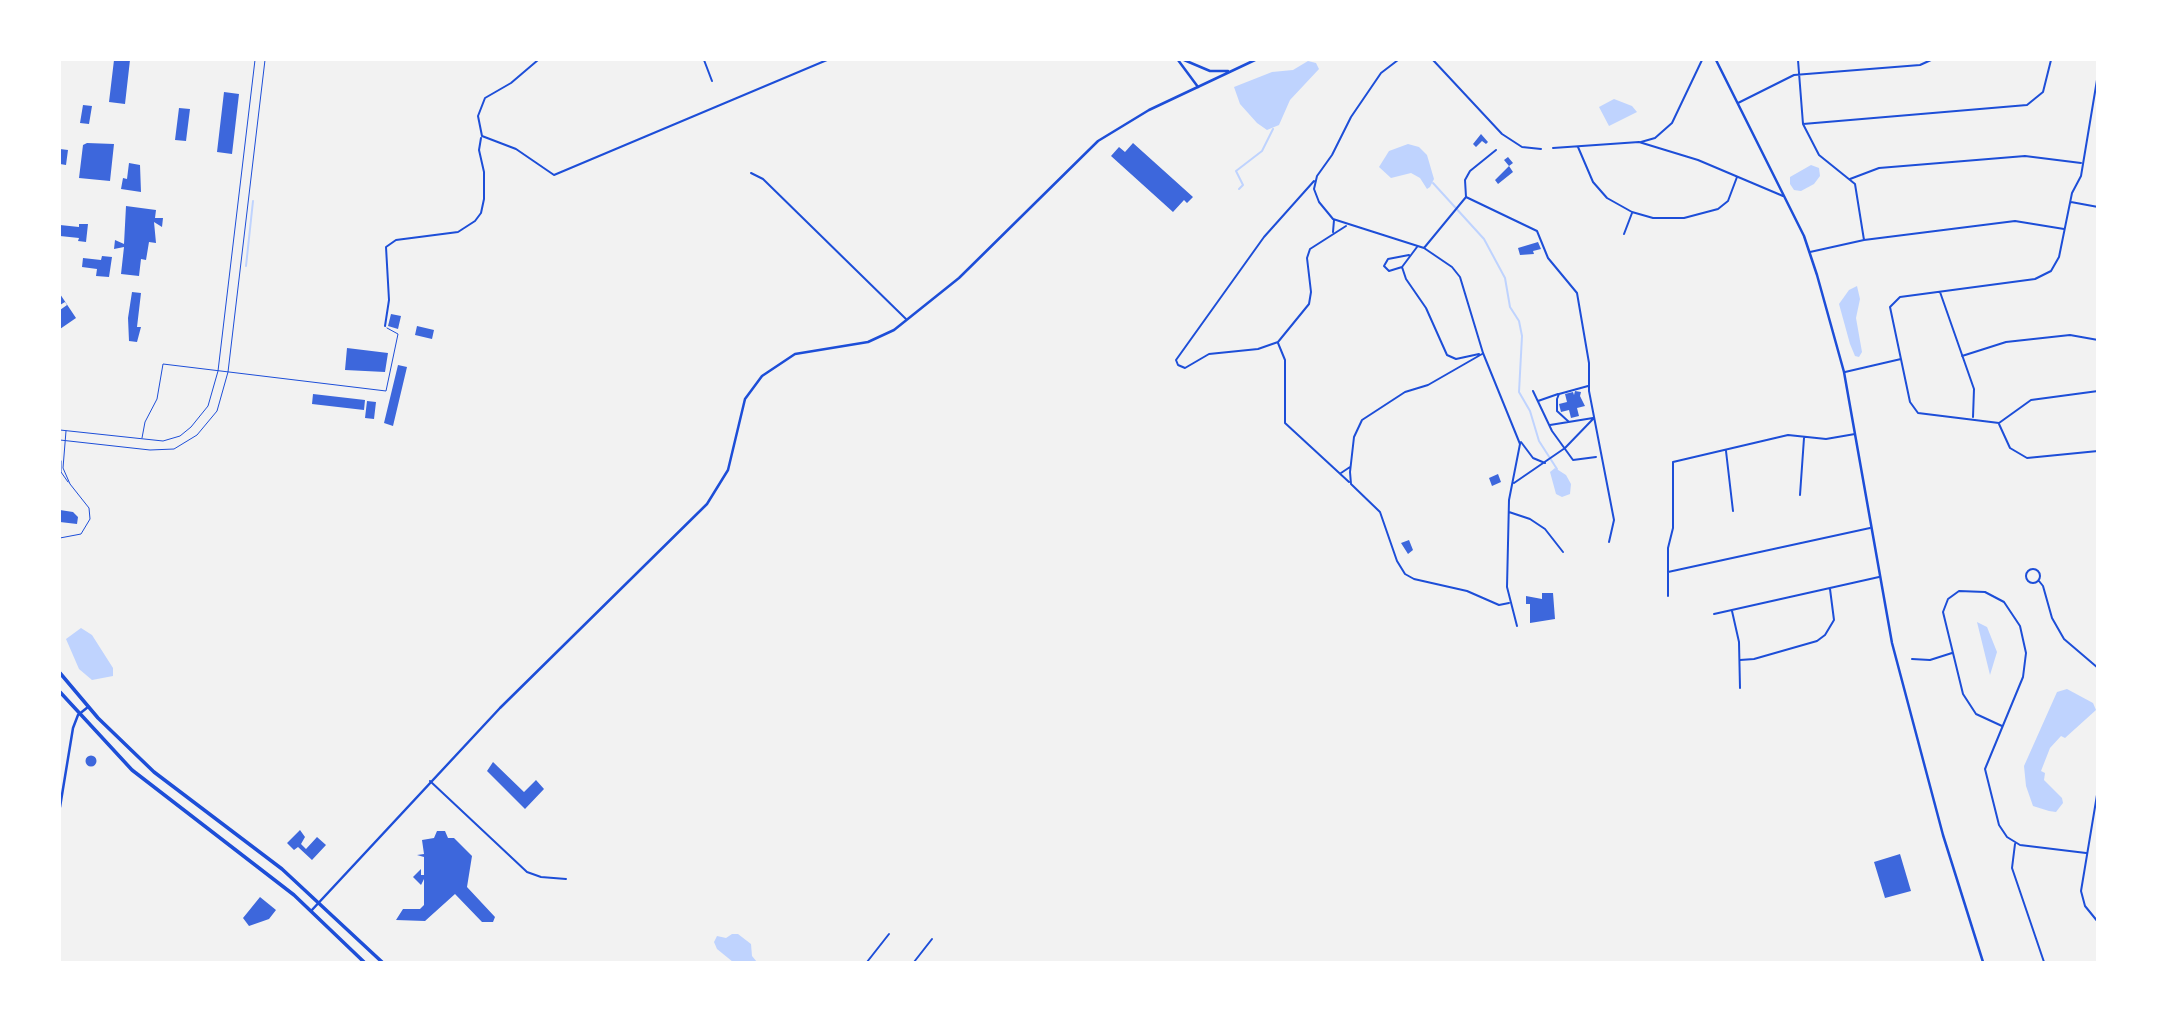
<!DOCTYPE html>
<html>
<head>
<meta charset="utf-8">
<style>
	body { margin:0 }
	#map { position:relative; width:2157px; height:1022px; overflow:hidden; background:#f2f2f2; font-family:"PT Sans",sans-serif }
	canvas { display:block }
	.frame { position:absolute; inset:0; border:61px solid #fff; pointer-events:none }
</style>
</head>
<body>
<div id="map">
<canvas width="2157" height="1022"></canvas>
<div class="frame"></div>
</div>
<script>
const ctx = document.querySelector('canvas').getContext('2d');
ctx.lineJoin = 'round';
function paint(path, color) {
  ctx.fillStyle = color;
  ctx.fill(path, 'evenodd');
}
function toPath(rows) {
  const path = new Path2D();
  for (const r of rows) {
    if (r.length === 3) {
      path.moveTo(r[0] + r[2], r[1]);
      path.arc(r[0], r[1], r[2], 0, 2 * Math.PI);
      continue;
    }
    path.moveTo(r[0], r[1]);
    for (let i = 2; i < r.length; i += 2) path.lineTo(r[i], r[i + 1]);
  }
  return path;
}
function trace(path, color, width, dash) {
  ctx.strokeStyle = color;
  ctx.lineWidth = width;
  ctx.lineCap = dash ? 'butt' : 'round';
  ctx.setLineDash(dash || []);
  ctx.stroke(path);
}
const water = toPath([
	[1308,61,1316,63,1319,69,1290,100,1279,125,1267,130,1257,123,1240,104,1234,87,1272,72,1293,70],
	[1614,99,1632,106,1637,112,1609,126,1599,107],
	[1408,144,1419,147,1427,155,1434,179,1430,187,1427,189,1420,178,1411,173,1391,178,1379,167,1389,151],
	[1811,165,1819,168,1820,176,1814,184,1801,191,1794,190,1790,184,1790,177],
	[1857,286,1860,299,1856,318,1862,352,1859,357,1855,356,1850,344,1839,304,1849,290],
	[1555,468,1566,475,1571,484,1570,494,1562,497,1556,494,1550,472],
	[1977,622,1987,627,1997,652,1990,675],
	[81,628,92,635,113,668,113,676,92,680,79,669,66,639],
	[2067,689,2093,703,2096,710,2065,738,2061,736,2050,748,2041,771,2045,773,2044,780,2062,798,2063,803,2056,812,2049,811,2033,806,2026,786,2024,766,2057,692],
	[732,934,738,934,751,944,752,956,757,962,733,962,717,949,714,942,717,936,726,938]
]);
const stream = toPath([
	[1433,183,1484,239,1505,278,1510,307,1519,321,1522,336,1519,392,1530,411,1539,441,1557,469],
	[1239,189,1243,185,1236,171,1262,151,1273,129],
	[246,266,253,201]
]);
const building = toPath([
	[114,60,130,60,125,104,109,102],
	[224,92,239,94,232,154,217,152],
	[83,105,92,106,89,124,80,123],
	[179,108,190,109,186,141,175,140],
	[1481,134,1488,142,1486,144,1482,141,1476,147,1473,144],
	[87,143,114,144,110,181,79,178,83,145],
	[1133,143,1193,197,1187,203,1184,200,1173,212,1111,156,1119,147,1125,152],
	[60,149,68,150,66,165,60,164],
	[1508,157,1513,163,1509,166,1513,172,1498,184,1495,180,1509,166,1504,160],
	[129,163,140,165,141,192,121,189,123,178,127,179],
	[126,206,156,210,155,218,163,218,162,227,154,222,156,243,149,242,146,260,141,259,139,276,121,274,124,247,114,249,115,240,124,244],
	[79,224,88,224,86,242,78,241,79,238,60,236,60,225,79,227],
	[1538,242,1541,249,1533,251,1534,254,1520,255,1518,248],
	[102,256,112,257,109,277,96,276,97,269,82,267,83,258,101,260],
	[132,292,141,293,137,327,141,327,137,342,129,341,128,318],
	[60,294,76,318,60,329,60,310,67,305,65,302,60,305],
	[391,314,401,316,398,329,388,326],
	[417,326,434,330,432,339,415,335],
	[347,348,388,353,385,372,345,370],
	[398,365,407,367,393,426,384,423],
	[1575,391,1581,392,1580,396,1585,406,1577,408,1579,416,1571,418,1569,410,1561,412,1559,404,1567,402,1565,394,1573,392,1574,395],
	[313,394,365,400,364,410,312,404],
	[367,401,376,402,374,419,365,418],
	[1498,474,1501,482,1492,486,1489,478],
	[60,510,73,512,78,517,77,524,60,522],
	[1409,540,1413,550,1408,554,1401,543],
	[1542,593,1553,593,1555,619,1530,623,1530,604,1526,604,1526,596,1542,599],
	[91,761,5.5],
	[493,762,524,792,536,780,544,789,525,809,487,771],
	[300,830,305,837,301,844,306,849,317,837,326,845,312,860,298,847,294,850,287,843],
	[437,831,445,831,448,838,454,838,472,856,467,887,495,917,493,922,482,922,455,894,425,921,396,920,403,909,420,909,424,905,424,879,421,885,413,877,421,869,421,875,424,875,424,857,417,855,424,854,422,840,434,838],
	[1900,854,1911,891,1885,898,1874,862],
	[260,897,276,910,269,919,249,926,243,918]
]);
const service = toPath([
	[60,430,163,441,180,436,191,427,208,406,218,371,255,60],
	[142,438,145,422,157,399,163,364,386,391,398,334,387,328],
	[60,440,150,450,174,449,197,435,217,411,228,372,265,60],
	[61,461,61,472,68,482],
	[60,538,81,534,90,519,89,508,70,484,63,468,66,431]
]);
const minor = toPath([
	[538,60,511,83,485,98,478,116,482,136,516,149,554,175,827,60],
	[704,60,712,81],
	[1398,60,1381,73,1351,117,1332,155,1317,176,1314,189,1319,202,1333,219,1424,248,1452,267,1460,277,1483,353,1520,444,1509,500,1507,587,1517,626],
	[1433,60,1502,134,1522,147,1541,149],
	[1798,60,1803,124,1819,155,1855,184,1864,240],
	[2098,74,2081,176,2072,193,2059,257,2051,271,2035,279,1900,297,1890,307,1910,402,1918,413,1999,423,2031,400,2098,391],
	[1738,103,1794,75,1920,65,1931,60],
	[1803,124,2027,105,2043,92,2051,60],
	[1641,142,1655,138,1672,123,1702,60],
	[1578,147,1593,182,1607,198,1632,212,1653,218,1684,218,1718,209,1728,201,1737,177],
	[1553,148,1639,142,1698,160,1783,196],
	[751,173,763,179,906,319],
	[1850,179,1879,168,2025,156,2081,163],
	[1314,181,1264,237,1176,360,1178,365,1185,368,1209,354,1258,349,1278,342,1309,304,1311,292,1307,258,1310,249,1346,226],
	[1466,197,1537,231,1548,258,1577,293,1589,363,1589,391,1614,520,1609,542],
	[2071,202,2098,207],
	[1333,232,1334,220],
	[1624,234,1632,213],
	[1424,248,1466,197,1465,180,1470,171,1496,150],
	[1810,252,1864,240,2015,221,2064,229],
	[1409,255,1388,259,1384,266,1389,271,1402,267,1417,247],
	[1402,267,1406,279,1426,308,1447,355,1456,359,1479,354],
	[1940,292,1974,389,1973,417],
	[385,326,389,300,386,247,396,240,458,232,475,221,481,213,484,199,484,172,479,150,481,138],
	[2097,341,2098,389],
	[1278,343,1285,360,1285,423,1349,482],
	[1482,354,1428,385,1405,392,1362,420,1354,437,1350,472,1351,484,1380,512,1397,561,1405,574,1414,579,1467,591,1499,605,1509,603],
	[1962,356,2006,342,2070,335,2098,340],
	[1845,372,1901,359],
	[1533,391,1552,431,1573,460,1596,457],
	[1538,401,1558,394],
	[1569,422,1557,411,1557,399,1559,394,1588,386],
	[1999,424,2010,448,2027,458,2098,451],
	[1550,425,1593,418],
	[1521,442,1533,458,1545,463],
	[1726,451,1733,511],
	[1341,473,1350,467],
	[1514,483,1565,448,1593,419],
	[1800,495,1804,438],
	[1509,512,1530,519,1545,529,1563,552],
	[2033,576,7],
	[1668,572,1870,528],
	[2039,581,2043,586,2052,618,2064,639,2098,668],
	[1668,596,1668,548,1673,528,1673,462,1788,435,1826,439,1855,434],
	[1732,611,1739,642,1740,688],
	[1714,614,1879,577],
	[1912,659,1930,660,1952,653],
	[1740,660,1754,659,1817,641,1825,635,1834,620,1830,589],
	[2002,726,1976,714,1963,694,1943,612,1948,599,1959,591,1985,592,2004,602,2020,626,2026,653,2023,677,1985,769,1999,825,2007,837,2020,845,2086,853],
	[430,781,527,872,541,877,566,879],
	[2098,789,2081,891,2085,906,2098,922],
	[2015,844,2012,868,2044,962],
	[867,962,889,934],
	[914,962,932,939]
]);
const tertiary = toPath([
	[1178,60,1198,87]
]);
const secondary = toPath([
	[1184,60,1210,71,1228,71],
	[1716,60,1804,236,1817,275,1844,372,1892,643,1943,835,1983,962],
	[60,807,73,728,78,715,88,707],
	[311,911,500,708,707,504,728,470,745,399,762,376,795,354,868,342,894,330,959,278,1098,141,1149,110,1255,60]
]);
const primary = toPath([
	[60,673,98,718,154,772,282,869,382,962],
	[60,692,132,770,294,895,364,962]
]);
paint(water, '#bfd3fe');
trace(stream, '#bfd3fe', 2);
paint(building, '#3d67dc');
trace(service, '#1d4ed8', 1);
trace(minor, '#1d4ed8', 2);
trace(tertiary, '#1d4ed8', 2.5);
trace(secondary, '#1d4ed8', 2.5);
trace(primary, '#1d4ed8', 3.5);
</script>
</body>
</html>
